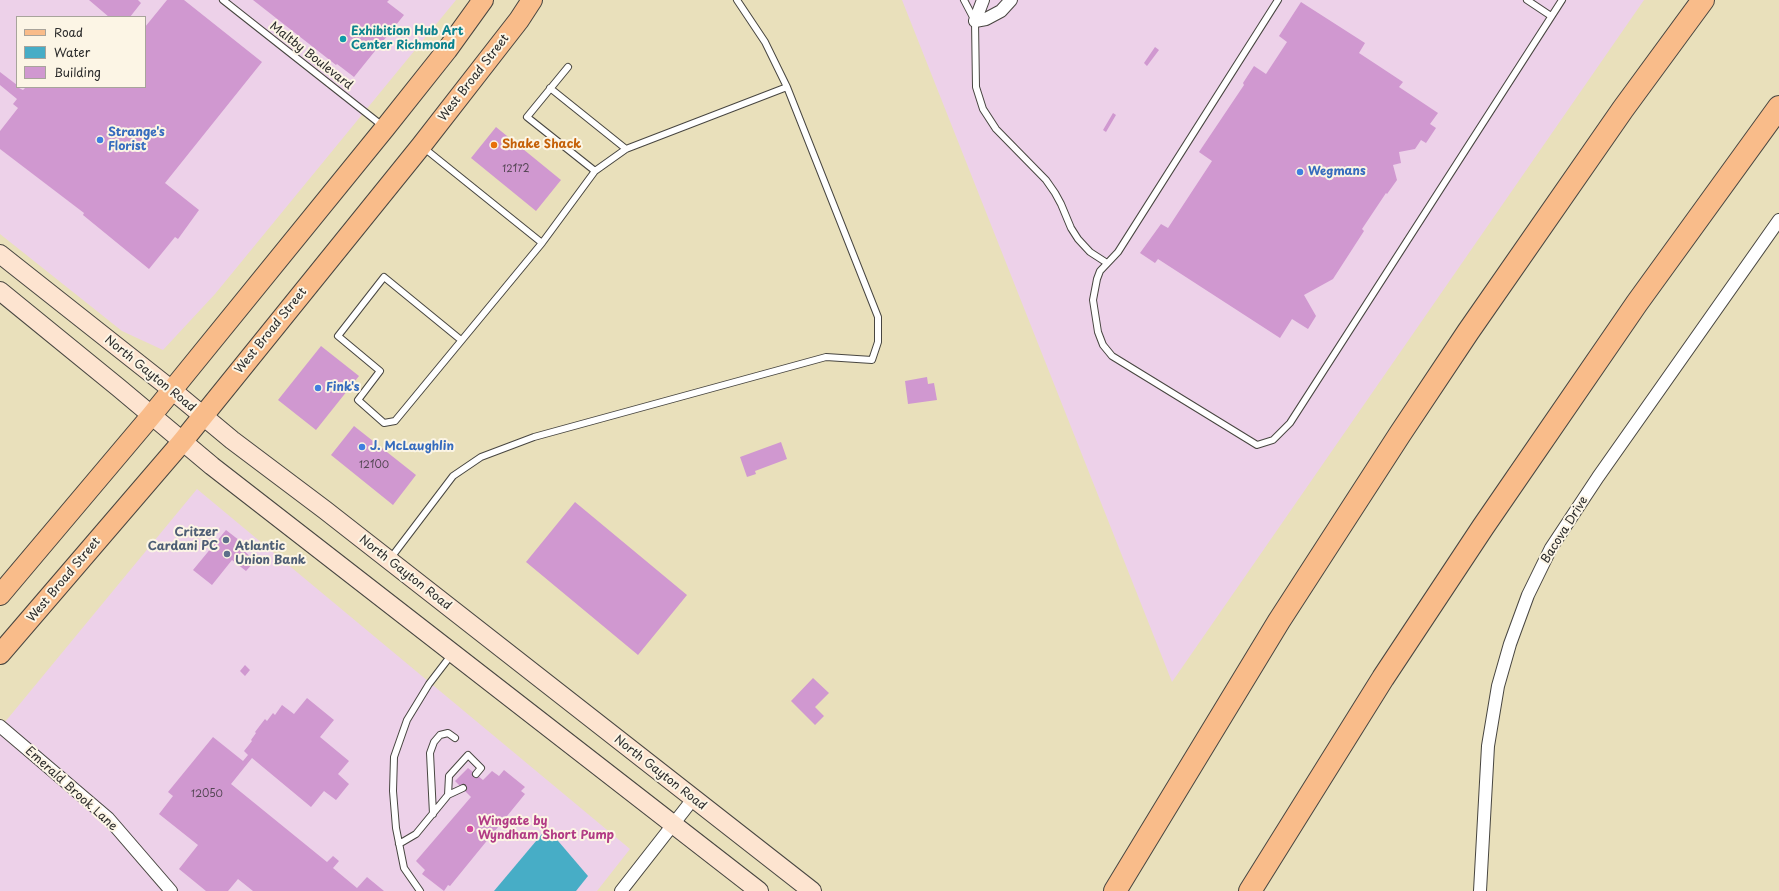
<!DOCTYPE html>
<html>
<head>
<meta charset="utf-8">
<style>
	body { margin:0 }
	#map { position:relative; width:1779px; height:891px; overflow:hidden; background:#e9e0bb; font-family:"Playpen Sans",sans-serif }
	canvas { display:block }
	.legend { position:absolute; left:16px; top:16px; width:130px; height:72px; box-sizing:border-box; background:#fcf5e5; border:1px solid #a8a49b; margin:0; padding:5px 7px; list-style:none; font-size:12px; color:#2b2b2b }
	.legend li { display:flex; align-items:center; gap:8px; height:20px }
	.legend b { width:20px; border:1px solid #a8a49b }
</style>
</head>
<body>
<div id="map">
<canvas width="1779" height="891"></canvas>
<ul class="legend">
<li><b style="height:5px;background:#f9bc8a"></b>Road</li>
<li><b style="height:11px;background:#47adc6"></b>Water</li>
<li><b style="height:11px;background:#d098d0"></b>Building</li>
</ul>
</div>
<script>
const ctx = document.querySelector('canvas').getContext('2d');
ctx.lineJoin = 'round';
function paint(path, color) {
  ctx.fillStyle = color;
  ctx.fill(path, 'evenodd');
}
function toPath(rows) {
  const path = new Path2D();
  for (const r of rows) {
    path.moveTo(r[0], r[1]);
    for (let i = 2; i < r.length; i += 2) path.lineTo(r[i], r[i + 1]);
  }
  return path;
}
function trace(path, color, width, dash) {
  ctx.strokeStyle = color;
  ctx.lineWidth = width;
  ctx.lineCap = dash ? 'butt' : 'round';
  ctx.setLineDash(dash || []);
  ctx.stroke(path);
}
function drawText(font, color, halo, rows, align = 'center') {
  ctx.font = font + ' "Playpen Sans",sans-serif';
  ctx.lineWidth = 4;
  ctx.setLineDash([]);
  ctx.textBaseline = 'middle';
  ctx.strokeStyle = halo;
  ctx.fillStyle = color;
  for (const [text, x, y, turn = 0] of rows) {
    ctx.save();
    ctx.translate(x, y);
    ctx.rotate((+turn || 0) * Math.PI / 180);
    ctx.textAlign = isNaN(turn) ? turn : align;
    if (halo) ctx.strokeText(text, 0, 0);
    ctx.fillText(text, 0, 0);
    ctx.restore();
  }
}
const built = toPath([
	[0,0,456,0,215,294,163,350,122,331,0,234],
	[17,17,145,17,145,87,17,87],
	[902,0,1644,0,1172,682],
	[197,489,630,849,597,891,0,891,0,728]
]);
const water = toPath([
	[547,828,588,876,576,891,494,891]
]);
const building = toPath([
	[89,0,138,0,141,3,130,17,109,17],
	[167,0,184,0,262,62,165,183,199,210,178,239,175,237,149,269,83,215,84,213,0,149,0,131,18,108,13,104,17,99,0,85,0,72,17,85,17,87,23,90,26,87,145,87,145,27],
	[253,0,389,0,387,2,404,15,354,77,337,64,336,65],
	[1301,2,1365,43,1359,53,1403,82,1399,87,1438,113,1430,124,1436,128,1426,143,1421,140,1415,149,1399,152,1401,163,1393,165,1397,180,1387,194,1386,193,1362,229,1364,231,1333,279,1304,295,1316,316,1308,329,1292,319,1280,338,1158,259,1155,263,1140,253,1161,224,1168,228,1212,161,1199,152,1244,85,1243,83,1254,66,1266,74,1287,42,1279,36],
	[1155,47,1159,50,1147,66,1144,63],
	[1113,113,1116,115,1106,132,1103,130],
	[496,127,561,180,536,211,471,158],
	[321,346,359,376,316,430,278,400],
	[927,377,928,384,934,383,937,400,908,404,905,381],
	[354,426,416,475,393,505,331,455],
	[781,442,787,459,755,471,756,474,747,477,740,457],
	[575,502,687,595,638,655,526,562],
	[226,530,244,544,241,548,255,561,246,571,232,560,212,585,193,570],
	[245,665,250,670,245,676,240,671],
	[813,678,829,693,815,707,824,716,815,725,791,701],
	[307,698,334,720,320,737,349,761,338,774,349,784,336,800,324,791,311,807,252,758,231,784,327,862,333,856,339,861,333,868,357,888,367,877,384,891,253,891,238,879,228,891,206,891,179,869,198,845,159,814,173,796,168,792,213,737,243,761,248,755,244,751,252,741,251,740,256,733,255,732,265,719,267,721,273,713,275,715,282,705,294,714],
	[468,768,483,780,492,771,499,776,504,770,525,787,521,791,525,794,450,886,448,885,444,891,422,874,425,870,416,861,471,797,455,781]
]);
const lane = toPath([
	[223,0,384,127],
	[964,0,975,21,976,87,983,109,996,129,1046,180,1055,193,1061,204,1071,228,1078,239,1090,252,1107,263],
	[1278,0,1118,252,1100,271,1097,279,1093,300,1098,332,1103,345,1112,356,1257,445,1273,440,1290,423,1562,0],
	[1527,0,1551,16],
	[568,67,527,117,595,171],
	[550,88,626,149],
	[424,148,542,243,395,421,384,423,358,400,380,371,338,336,384,277,461,340],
	[542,243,595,171,626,149,787,87],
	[390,559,453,476,481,457,534,437,826,357,872,360,878,342,878,317,787,87,765,42,737,0],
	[463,788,448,795,449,776,468,755,481,768,476,774],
	[433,814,430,753,434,742,440,735,448,733,455,738],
	[399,844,416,834,448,795],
	[420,891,404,868,396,828,393,791,394,757,407,720,429,684,452,654]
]);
const street = toPath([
	[975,21,986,19,1001,11,1011,0],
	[975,21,983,0],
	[0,726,108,818,171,891],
	[621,891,693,799],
	[1480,891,1488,746,1498,686,1510,644,1528,595,1551,548,1598,477,1779,220]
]);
const secondary = toPath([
	[0,254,172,390,232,440,325,510,812,891],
	[0,291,119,388,212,466,759,891]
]);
const primary = toPath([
	[0,595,151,416,385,128,447,50,483,0],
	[0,654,182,442,421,146,519,20,532,0]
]);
const highway = toPath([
	[1115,891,1279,621,1400,434,1468,332,1623,109,1703,0],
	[1250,891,1383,678,1483,527,1637,303,1779,107]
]);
const markers = [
	[343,39,4,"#0f9aa8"],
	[100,140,4,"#3f7fe0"],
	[494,145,4,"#e8710a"],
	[1300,172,4,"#3f7fe0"],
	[318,388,4,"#3f7fe0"],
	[362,447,4,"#3f7fe0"],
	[226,540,4,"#5c6f8a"],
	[227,554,4,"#5c6f8a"],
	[470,829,4,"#d1479c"]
];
const numberNames = [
	["12172",516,169],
	["12100",374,465],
	["12050",207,794]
];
const cultureNames = [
	["Exhibition Hub Art",351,32],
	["Center Richmond",351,46]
];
const streetNames = [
	["Maltby Boulevard",311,56,38],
	["West Broad Street",474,78,-52],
	["West Broad Street",271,331,-51],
	["North Gayton Road",150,374,39],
	["Bacova Drive",1565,530,-58],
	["North Gayton Road",405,573,38],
	["West Broad Street",64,580,-50],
	["North Gayton Road",660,773,38],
	["Emerald Brook Lane",71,789,42]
];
const shopNames = [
	["Strange's",108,133],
	["Florist",108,147],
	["Wegmans",1308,172],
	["Fink's",326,388],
	["J. McLaughlin",370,447]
];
const foodNames = [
	["Shake Shack",502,145]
];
const serviceNames = [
	["Critzer",218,533],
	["Cardani PC",218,547],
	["Atlantic",235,547,"left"],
	["Union Bank",235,561,"left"]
];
const hotelNames = [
	["Wingate by",478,822],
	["Wyndham Short Pump",478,836]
];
paint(built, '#edd1e9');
paint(water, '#47adc6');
paint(building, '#d098d0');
trace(lane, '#484641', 8);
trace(street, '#484641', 14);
trace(secondary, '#484641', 20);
trace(primary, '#484641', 22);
trace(highway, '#484641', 24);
trace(lane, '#fff', 6);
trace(street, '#fff', 12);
trace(secondary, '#fde4d0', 18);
trace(primary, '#f9bc8a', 20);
trace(highway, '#f9bc8a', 22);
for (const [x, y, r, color] of markers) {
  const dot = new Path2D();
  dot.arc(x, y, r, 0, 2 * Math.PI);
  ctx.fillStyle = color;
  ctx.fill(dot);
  trace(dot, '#fcf5e5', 1.5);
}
drawText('10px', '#544654', null, numberNames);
drawText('bold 12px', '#0d838f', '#fcf5e5', cultureNames, 'left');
drawText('12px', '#2b2b2b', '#fcf5e5', streetNames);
drawText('bold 12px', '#366cbe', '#fcf5e5', shopNames, 'left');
drawText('bold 12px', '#c56008', '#fcf5e5', foodNames, 'left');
drawText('bold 12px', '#4e5e75', '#fcf5e5', serviceNames, 'right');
drawText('bold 12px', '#b23c85', '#fcf5e5', hotelNames, 'left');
</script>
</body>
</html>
